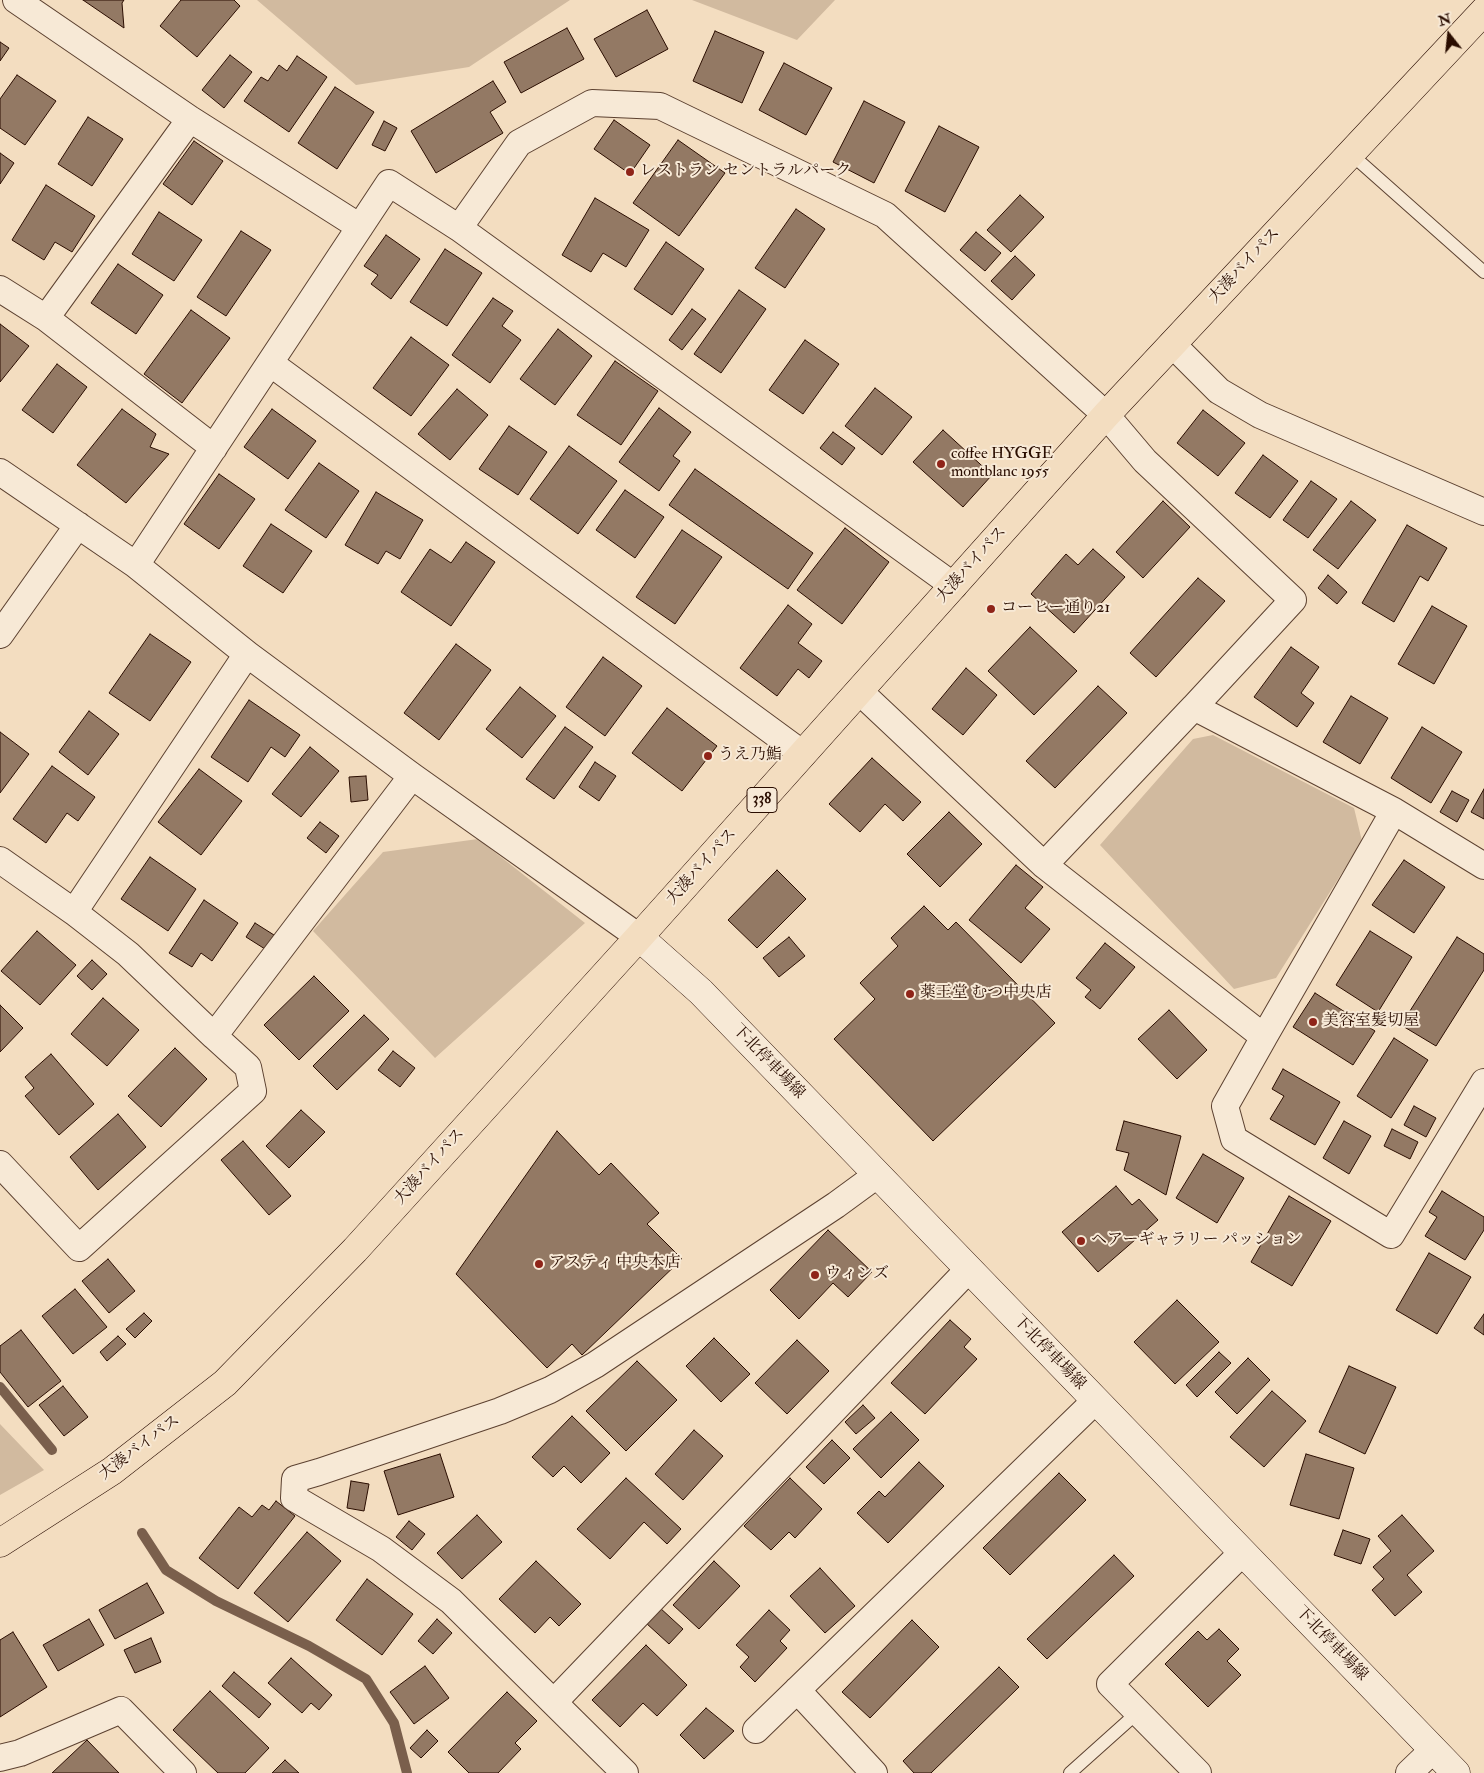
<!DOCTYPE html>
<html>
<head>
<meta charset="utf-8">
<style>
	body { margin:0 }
	#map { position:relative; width:1484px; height:1773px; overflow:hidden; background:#f3ddc0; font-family:"IM FELL Double Pica",serif }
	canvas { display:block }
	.north { position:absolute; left:1424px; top:10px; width:50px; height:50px; -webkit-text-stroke:4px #f7e9d6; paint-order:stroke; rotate:344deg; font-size:14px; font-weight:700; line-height:20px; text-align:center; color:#2a0d00 }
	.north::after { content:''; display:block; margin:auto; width:18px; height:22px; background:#2a0d00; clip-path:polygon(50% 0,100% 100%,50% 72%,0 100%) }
</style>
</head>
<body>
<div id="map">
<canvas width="1484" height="1773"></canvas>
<div class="north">N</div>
</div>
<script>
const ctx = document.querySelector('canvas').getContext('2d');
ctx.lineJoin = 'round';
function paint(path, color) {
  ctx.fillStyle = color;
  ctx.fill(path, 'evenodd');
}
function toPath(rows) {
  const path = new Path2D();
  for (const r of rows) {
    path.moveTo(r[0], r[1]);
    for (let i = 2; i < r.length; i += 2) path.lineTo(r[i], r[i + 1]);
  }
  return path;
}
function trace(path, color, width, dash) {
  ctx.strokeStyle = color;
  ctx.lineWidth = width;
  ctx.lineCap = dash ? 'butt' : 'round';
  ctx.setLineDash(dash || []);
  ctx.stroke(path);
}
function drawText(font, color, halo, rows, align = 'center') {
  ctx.font = font + ' "IM FELL Double Pica","Noto Serif JP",serif';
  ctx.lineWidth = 4;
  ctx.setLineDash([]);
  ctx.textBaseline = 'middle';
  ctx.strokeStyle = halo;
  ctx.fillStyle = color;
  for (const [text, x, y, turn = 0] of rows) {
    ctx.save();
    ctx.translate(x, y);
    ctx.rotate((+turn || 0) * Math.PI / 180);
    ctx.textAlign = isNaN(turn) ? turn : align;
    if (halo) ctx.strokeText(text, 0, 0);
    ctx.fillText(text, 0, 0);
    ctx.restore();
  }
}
const green = toPath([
	[257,0,570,0,469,67,356,85],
	[692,0,835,0,797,40],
	[1213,735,1354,808,1362,841,1276,978,1234,989,1100,845,1193,739],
	[478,839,585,923,435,1058,313,931,383,852],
	[0,1424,44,1470,0,1495]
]);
const stream = toPath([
	[0,1387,52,1450],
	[142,1533,166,1570,216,1601,309,1646,366,1679,394,1723,407,1773]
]);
const building = toPath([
	[83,0,124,0,122,3,124,28,83,0],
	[181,0,234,0,240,6,197,57,160,26,181,0],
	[647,10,668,49,616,77,594,39,647,10],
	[567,28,584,59,521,93,504,62,567,28],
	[715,31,764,52,742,103,693,81,715,31],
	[0,42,9,48,0,61,0,42],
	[230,55,252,72,224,108,202,90,230,55],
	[297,56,327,77,289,132,244,101,261,77,268,81,279,65,287,71,297,56],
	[784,63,832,88,806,135,759,110,784,63],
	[17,75,56,101,25,145,0,128,0,99,17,75],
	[493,81,506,102,490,112,503,133,436,173,411,131,493,81],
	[335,87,374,112,337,169,298,143,335,87],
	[864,101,905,122,874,183,833,162,864,101],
	[88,117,123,139,92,186,58,164,88,117],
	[614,120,650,145,630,174,594,149,614,120],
	[384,121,397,128,385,151,372,145,384,121],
	[939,126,979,147,945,212,905,191,939,126],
	[678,140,725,173,679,236,633,203,678,140],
	[194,141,223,161,192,205,163,184,194,141],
	[0,153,14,163,0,184,0,153],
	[46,185,95,216,72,252,55,242,44,260,12,240,46,185],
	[1020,195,1044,217,1011,252,987,230,1020,195],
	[595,198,649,230,626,267,603,253,591,272,562,255,595,198],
	[796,209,825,229,785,288,755,268,796,209],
	[159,212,202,240,174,281,132,254,159,212],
	[241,231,271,250,226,316,197,297,241,231],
	[976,232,1001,253,985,271,960,250,976,232],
	[386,235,420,259,391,299,371,284,378,275,364,266,386,235],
	[666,242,704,269,672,315,634,289,666,242],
	[445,249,482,273,447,326,410,302,445,249],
	[1015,256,1035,275,1012,300,991,281,1015,256],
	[118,264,163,295,136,334,91,303,118,264],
	[739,290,766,309,721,373,694,354,739,290],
	[493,298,513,311,502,326,521,340,490,383,452,355,493,298],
	[692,309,706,319,682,350,669,340,692,309],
	[191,310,230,338,182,403,144,374,191,310],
	[0,324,29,346,0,382,0,324],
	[558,329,592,356,555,405,520,379,558,329],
	[411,337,449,365,411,416,373,388,411,337],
	[805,340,839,364,803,414,769,390,805,340],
	[615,361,658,391,621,445,577,415,615,361],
	[57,364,87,387,53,433,22,410,57,364],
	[875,388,912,417,882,455,845,426,875,388],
	[457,389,488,415,450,460,418,434,457,389],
	[659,408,691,432,673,456,680,461,659,491,619,462,659,408],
	[122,409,156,434,150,447,169,454,126,503,77,465,122,409],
	[272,409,316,441,288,479,244,447,272,409],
	[1203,410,1245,443,1218,476,1177,443,1203,410],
	[509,426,547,452,518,495,479,469,509,426],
	[943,430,992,475,963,507,913,462,943,430],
	[833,432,855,448,842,465,820,448,833,432],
	[569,446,617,481,578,534,530,499,569,446],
	[1263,455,1298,481,1270,518,1235,493,1263,455],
	[319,463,359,491,326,538,285,510,319,463],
	[695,469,813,553,788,589,669,505,695,469],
	[219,474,255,499,219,549,184,524,219,474],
	[1311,481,1337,499,1308,538,1283,520,1311,481],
	[625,490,664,517,635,558,596,530,625,490],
	[376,492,423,520,400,559,386,551,378,564,345,545,376,492],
	[1163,501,1190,527,1143,578,1116,552,1163,501],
	[1351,501,1376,520,1338,569,1313,550,1351,501],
	[271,524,312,551,283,593,243,566,271,524],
	[1407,525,1447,548,1428,581,1420,576,1394,622,1362,603,1407,525],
	[845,528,889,562,842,624,797,590,845,528],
	[682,530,722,557,675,624,636,597,682,530],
	[466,542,495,562,451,626,401,592,430,549,451,563,466,542],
	[1093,549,1125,577,1074,633,1031,594,1066,554,1078,565,1093,549],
	[1328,575,1347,592,1337,604,1318,588,1328,575],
	[1198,578,1225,601,1156,677,1130,653,1198,578],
	[788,605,812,624,798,643,822,661,809,678,798,669,777,696,740,668,788,605],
	[1432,606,1467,626,1434,684,1398,664,1432,606],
	[1030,627,1077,671,1034,715,988,671,1030,627],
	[150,634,191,662,150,721,109,693,150,634],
	[456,644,491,670,439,740,404,713,456,644],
	[1291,647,1319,667,1301,693,1314,703,1297,727,1254,697,1291,647],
	[603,657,642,686,605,736,566,707,603,657],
	[966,668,997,695,963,735,932,709,966,668],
	[1098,686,1127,713,1055,788,1026,761,1098,686],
	[520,687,556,716,522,758,486,729,520,687],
	[1351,696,1388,718,1360,764,1323,742,1351,696],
	[249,700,300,735,285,757,271,747,248,782,211,757,249,700],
	[667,708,717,746,682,791,632,753,667,708],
	[89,711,119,734,88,775,59,752,89,711],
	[565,727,593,747,554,799,526,779,565,727],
	[1422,727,1462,752,1431,803,1391,778,1422,727],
	[0,732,29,754,0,793,0,732],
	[310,747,339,771,301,817,272,794,310,747],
	[872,758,921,802,903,821,885,804,860,832,829,804,872,758],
	[595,762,616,776,599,801,579,787,595,762],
	[52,766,95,797,78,821,67,813,46,843,13,819,52,766],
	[199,769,242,801,201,855,158,822,199,769],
	[366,776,368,800,351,802,349,777,366,776],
	[1484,789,1484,819,1471,812,1484,789],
	[1452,791,1469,800,1457,822,1440,812,1452,791],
	[949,812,982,844,940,887,907,854,949,812],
	[320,822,339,836,326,853,307,838,320,822],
	[150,857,196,889,168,931,121,899,150,857],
	[1404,860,1445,887,1414,933,1372,905,1404,860],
	[1016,865,1043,887,1025,908,1050,929,1021,963,969,920,1016,865],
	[777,870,806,899,757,948,728,920,777,870],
	[204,900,238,923,212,961,201,953,192,967,169,953,204,900],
	[924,906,948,930,956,922,1055,1023,933,1141,834,1039,875,999,860,983,898,946,891,938,924,906],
	[255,923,274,935,265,949,246,937,255,923],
	[37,931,76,965,40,1005,1,971,37,931],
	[1370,931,1412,957,1378,1012,1336,985,1370,931],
	[789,937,805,956,779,977,763,958,789,937],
	[1457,937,1484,954,1484,970,1436,1046,1401,1025,1457,937],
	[1105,943,1135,967,1100,1009,1085,997,1091,990,1076,978,1105,943],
	[92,960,107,974,92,990,77,976,92,960],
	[314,976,349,1011,299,1060,264,1025,314,976],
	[1315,993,1375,1031,1353,1065,1293,1027,1315,993],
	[103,998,139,1030,107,1066,71,1034,103,998],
	[0,1005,23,1028,0,1052,0,1005],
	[1169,1010,1207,1050,1177,1079,1138,1039,1169,1010],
	[364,1015,389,1039,337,1090,313,1066,364,1015],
	[1394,1038,1428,1060,1391,1118,1357,1096,1394,1038],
	[175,1048,207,1079,161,1127,128,1096,175,1048],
	[393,1051,415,1068,400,1087,378,1070,393,1051],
	[51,1054,94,1104,59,1135,25,1096,34,1088,25,1077,51,1054],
	[1283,1069,1340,1102,1315,1145,1270,1119,1284,1096,1272,1089,1283,1069],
	[1414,1106,1436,1118,1426,1137,1404,1125,1414,1106],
	[301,1110,325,1132,289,1168,266,1146,301,1110],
	[118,1114,146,1147,98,1190,70,1157,118,1114],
	[1124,1121,1181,1136,1166,1195,1124,1170,1129,1153,1116,1150,1124,1121],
	[1344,1121,1371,1136,1349,1174,1323,1158,1344,1121],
	[1392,1129,1418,1142,1410,1159,1384,1146,1392,1129],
	[557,1131,599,1175,611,1163,659,1213,647,1224,682,1259,582,1355,572,1344,547,1368,456,1274,557,1131],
	[243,1141,291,1196,269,1215,221,1160,243,1141],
	[1203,1154,1244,1178,1217,1223,1176,1198,1203,1154],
	[1116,1186,1132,1205,1139,1199,1158,1220,1098,1272,1062,1232,1116,1186],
	[1442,1191,1484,1217,1484,1230,1465,1260,1425,1236,1437,1217,1429,1212,1442,1191],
	[1289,1196,1331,1221,1292,1286,1251,1262,1289,1196],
	[828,1230,872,1272,848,1297,833,1283,799,1319,770,1290,828,1230],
	[1429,1253,1471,1277,1437,1334,1396,1310,1429,1253],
	[108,1259,135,1291,109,1313,82,1281,108,1259],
	[75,1289,107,1327,73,1354,42,1316,75,1289],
	[1177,1300,1219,1342,1175,1384,1134,1342,1177,1300],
	[144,1313,152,1321,135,1338,126,1329,144,1313],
	[1484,1314,1484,1335,1474,1328,1484,1314],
	[950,1320,971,1339,964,1347,977,1359,925,1414,891,1383,950,1320],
	[21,1330,61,1381,28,1407,0,1372,0,1346,21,1330],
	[118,1336,126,1344,107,1361,100,1352,118,1336],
	[714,1338,750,1374,721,1402,686,1366,714,1338],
	[797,1340,829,1371,787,1414,755,1383,797,1340],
	[1219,1352,1231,1363,1197,1397,1186,1385,1219,1352],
	[1248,1358,1270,1380,1237,1414,1215,1392,1248,1358],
	[637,1361,677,1400,626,1451,586,1411,637,1361],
	[1349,1366,1396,1387,1365,1454,1319,1432,1349,1366],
	[63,1386,88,1417,64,1436,39,1405,63,1386],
	[1272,1391,1306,1421,1264,1467,1230,1437,1272,1391],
	[863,1405,875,1418,856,1434,845,1422,863,1405],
	[891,1412,919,1440,881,1478,853,1449,891,1412],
	[572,1416,610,1453,581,1483,564,1466,553,1477,532,1457,572,1416],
	[694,1430,723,1456,683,1500,655,1474,694,1430],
	[832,1440,850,1458,824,1484,806,1467,832,1440],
	[440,1454,454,1497,398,1515,384,1471,440,1454],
	[1306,1454,1354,1468,1339,1519,1290,1505,1306,1454],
	[919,1462,944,1486,888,1543,857,1513,879,1491,885,1497,919,1462],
	[1059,1473,1086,1500,1010,1575,983,1548,1059,1473],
	[626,1478,681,1529,667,1544,644,1522,610,1559,577,1529,626,1478],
	[790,1478,822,1509,795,1538,789,1532,771,1550,744,1526,790,1478],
	[351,1481,369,1484,364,1511,347,1508,351,1481],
	[276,1501,295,1516,238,1589,199,1558,239,1507,252,1517,262,1505,269,1510,276,1501],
	[477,1515,502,1542,462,1579,437,1553,477,1515],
	[1402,1515,1434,1551,1407,1575,1422,1592,1395,1616,1372,1590,1384,1579,1373,1567,1391,1551,1378,1536,1402,1515],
	[409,1521,425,1534,412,1550,396,1537,409,1521],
	[1343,1530,1370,1539,1361,1564,1334,1555,1343,1530],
	[307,1532,341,1561,288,1622,254,1593,307,1532],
	[1114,1555,1134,1576,1047,1659,1027,1639,1114,1555],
	[536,1561,581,1604,559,1626,550,1617,535,1633,499,1599,536,1561],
	[714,1561,740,1586,699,1629,673,1605,714,1561],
	[820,1568,855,1606,825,1633,790,1596,820,1568],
	[367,1579,413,1614,382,1655,336,1620,367,1579],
	[147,1583,164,1613,115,1639,99,1610,147,1583],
	[659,1607,683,1629,669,1644,646,1623,659,1607],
	[769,1610,790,1630,780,1641,787,1648,755,1682,740,1667,749,1657,736,1645,769,1610],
	[89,1619,104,1645,58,1671,43,1645,89,1619],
	[437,1619,452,1633,433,1654,418,1641,437,1619],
	[912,1620,939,1647,870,1718,842,1692,912,1620],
	[1219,1629,1239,1649,1227,1661,1241,1675,1208,1707,1165,1664,1198,1631,1207,1640,1219,1629],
	[13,1632,47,1687,0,1717,0,1640,13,1632],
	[151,1638,161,1662,135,1673,124,1650,151,1638],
	[646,1645,687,1685,657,1716,643,1703,620,1727,592,1700,646,1645],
	[291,1658,332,1695,319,1710,311,1703,302,1713,268,1683,291,1658],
	[425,1666,449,1698,414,1724,390,1692,425,1666],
	[999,1667,1019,1687,931,1773,914,1773,903,1761,999,1667],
	[234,1672,271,1704,259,1718,222,1686,234,1672],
	[210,1691,269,1748,245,1773,218,1773,173,1730,210,1691],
	[507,1692,537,1721,515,1743,521,1749,498,1773,469,1773,448,1752,507,1692],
	[706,1708,734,1731,704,1759,680,1735,706,1708],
	[427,1730,438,1741,421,1758,410,1748,427,1730],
	[87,1740,119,1773,52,1773,87,1740],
	[285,1760,299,1773,272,1773,285,1760]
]);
const service = toPath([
	[1351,154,1484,272],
	[1070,1773,1137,1713]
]);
const minor = toPath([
	[16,0,190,119,360,227],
	[459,228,519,143,592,103,660,106,885,215,1106,415,1145,461,1293,600,1194,707,1394,811,1484,866],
	[0,289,46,318,214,448],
	[46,318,190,119],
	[1172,344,1219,391,1260,415,1484,512],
	[270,363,803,754],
	[0,472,136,565,247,654,412,776,639,937],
	[136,565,389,183,459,228,954,586],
	[0,635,78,525],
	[859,691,1044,865,1264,1037,1225,1106,1234,1139,1391,1235,1484,1082],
	[0,860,74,912,128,954,214,1036],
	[1044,865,1194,707],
	[74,912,247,654],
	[1264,1037,1394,811],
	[0,1164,79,1248,253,1091,248,1067,214,1036,412,776],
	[797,1690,874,1773],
	[554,1702,968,1270],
	[756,1730,1095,1401],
	[0,1758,20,1753,121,1710,183,1773],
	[625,1773,451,1601,381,1549,294,1498,295,1479,319,1472,500,1411,550,1390,595,1365,836,1205,877,1175],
	[1198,1773,1110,1684,1242,1553],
	[1409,1773,1433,1750]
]);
const secondary = toPath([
	[639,937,701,992,1456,1773]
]);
const trunk = toPath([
	[0,1543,112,1471,225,1383,355,1250,639,937,1106,415,1484,11]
]);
const markers = [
	[630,172,5,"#8f2418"],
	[941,464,5,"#8f2418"],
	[991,609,5,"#8f2418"],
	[708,756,5,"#8f2418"],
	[910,994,5,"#8f2418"],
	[1313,1022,5,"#8f2418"],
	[1081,1241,5,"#8f2418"],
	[539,1264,5,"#8f2418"],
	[815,1275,5,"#8f2418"]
];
const shields = [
	[762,800,30]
];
const shieldNames = [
	["338",762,800]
];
const poiNames = [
	["レストラン セントラルパーク",640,172],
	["coffee HYGGE",951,455],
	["montblanc 1955",951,473],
	["コーヒー通り21",1001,609],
	["うえ乃鮨",718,756],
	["薬王堂 むつ中央店",920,994],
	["美容室髪切屋",1323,1022],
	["ヘアーギャラリー パッション",1091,1241],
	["アスティ 中央本店",549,1264],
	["ウィンズ",825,1275]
];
const streetNames = [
	["大湊バイパス",1245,266,-47],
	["大湊バイパス",972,565,-48],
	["大湊バイパス",702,867,-48],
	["下北停車場線",768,1062,46],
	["大湊バイパス",430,1167,-48],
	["下北停車場線",1049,1353,46],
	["大湊バイパス",140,1448,-37],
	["下北停車場線",1331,1644,46]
];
paint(green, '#d1ba9f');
trace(stream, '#7a5f4c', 10);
paint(building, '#937964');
trace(building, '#2a0d00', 1);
trace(service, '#5c4130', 14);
trace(minor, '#5c4130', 28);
trace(secondary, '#2a0d00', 29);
trace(trunk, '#2a0d00', 29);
trace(service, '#f7e9d6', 12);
trace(minor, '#f7e9d6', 26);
trace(secondary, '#f7e9d6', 28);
trace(trunk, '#f3ddc0', 28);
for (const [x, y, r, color] of markers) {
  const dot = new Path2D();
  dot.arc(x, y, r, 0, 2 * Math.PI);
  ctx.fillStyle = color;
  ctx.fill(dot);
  trace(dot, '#f7e9d6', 2);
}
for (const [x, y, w] of shields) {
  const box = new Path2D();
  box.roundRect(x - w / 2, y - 12.5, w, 25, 4);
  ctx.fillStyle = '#f7e9d6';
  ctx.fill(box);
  trace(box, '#2a0d00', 1);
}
drawText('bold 15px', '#2a0d00', null, shieldNames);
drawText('16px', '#2a0d00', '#f7e9d6', poiNames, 'left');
drawText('16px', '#2a0d00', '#f7e9d6', streetNames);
</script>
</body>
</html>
